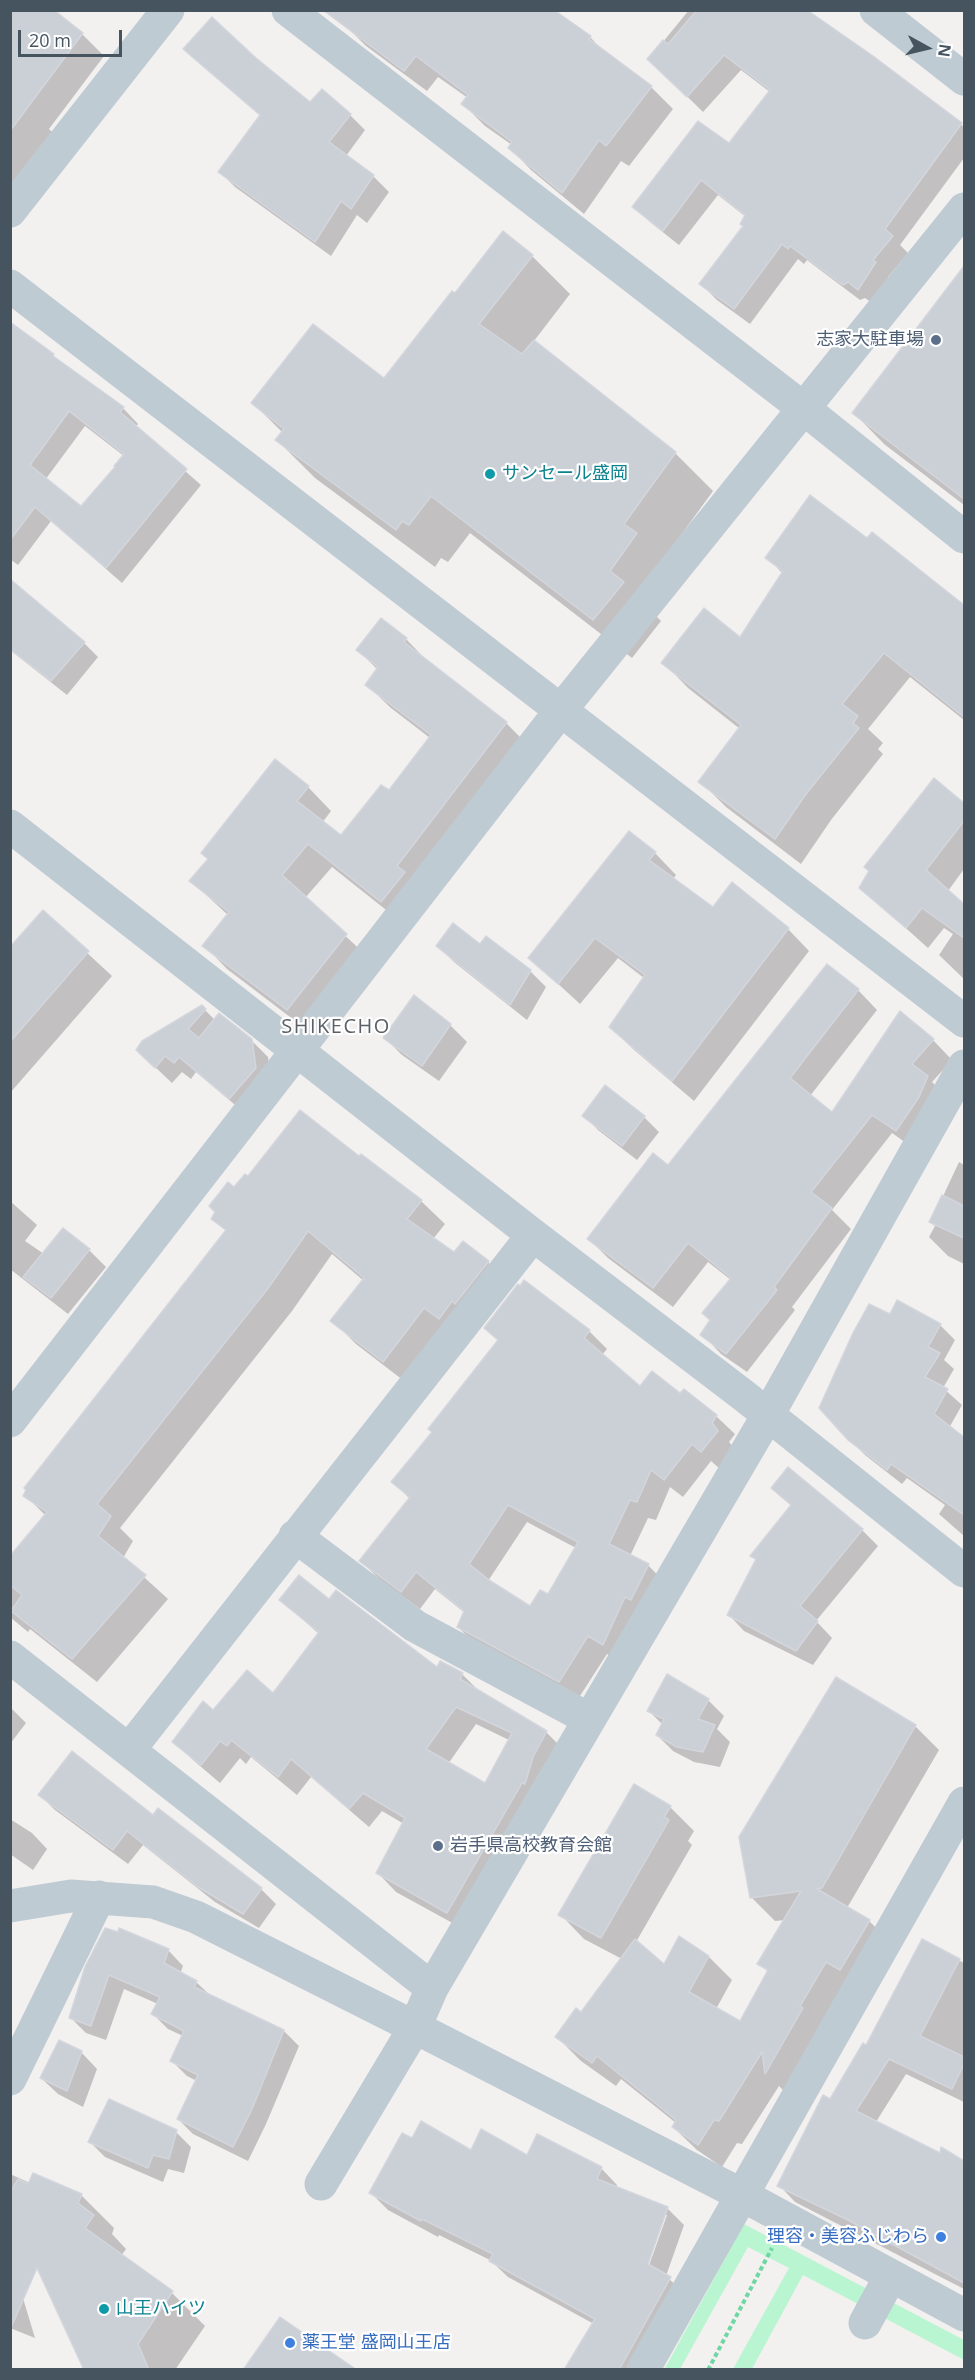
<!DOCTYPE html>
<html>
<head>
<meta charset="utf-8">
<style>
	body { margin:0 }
	#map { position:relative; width:975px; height:2380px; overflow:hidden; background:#f3f0f0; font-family:"Open Sans",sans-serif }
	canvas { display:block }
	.frame { position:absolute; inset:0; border:12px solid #465460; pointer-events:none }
	.north { position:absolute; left:897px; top:18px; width:60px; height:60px; -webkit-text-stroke:4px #fff; paint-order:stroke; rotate:98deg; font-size:16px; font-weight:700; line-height:24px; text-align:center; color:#465460 }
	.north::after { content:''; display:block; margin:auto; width:21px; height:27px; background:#465460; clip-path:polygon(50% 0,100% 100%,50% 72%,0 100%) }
	.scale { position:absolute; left:18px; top:30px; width:104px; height:27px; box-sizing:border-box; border:3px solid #465460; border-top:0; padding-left:8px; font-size:18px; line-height:21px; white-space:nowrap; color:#465460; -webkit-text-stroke:4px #fff; paint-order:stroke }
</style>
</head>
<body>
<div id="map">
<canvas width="975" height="2380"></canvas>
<div class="frame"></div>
<div class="north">N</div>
<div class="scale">20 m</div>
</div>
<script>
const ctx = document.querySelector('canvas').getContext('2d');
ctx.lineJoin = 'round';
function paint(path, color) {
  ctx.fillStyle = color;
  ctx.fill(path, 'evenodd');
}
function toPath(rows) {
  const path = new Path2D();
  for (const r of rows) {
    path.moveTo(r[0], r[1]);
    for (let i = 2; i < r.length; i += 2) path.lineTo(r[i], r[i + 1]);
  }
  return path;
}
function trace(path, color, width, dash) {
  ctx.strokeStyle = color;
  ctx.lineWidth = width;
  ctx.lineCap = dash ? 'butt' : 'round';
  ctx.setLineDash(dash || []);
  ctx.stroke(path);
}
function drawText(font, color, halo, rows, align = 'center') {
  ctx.font = font + ' "Open Sans","Noto Sans JP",sans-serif';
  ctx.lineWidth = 4.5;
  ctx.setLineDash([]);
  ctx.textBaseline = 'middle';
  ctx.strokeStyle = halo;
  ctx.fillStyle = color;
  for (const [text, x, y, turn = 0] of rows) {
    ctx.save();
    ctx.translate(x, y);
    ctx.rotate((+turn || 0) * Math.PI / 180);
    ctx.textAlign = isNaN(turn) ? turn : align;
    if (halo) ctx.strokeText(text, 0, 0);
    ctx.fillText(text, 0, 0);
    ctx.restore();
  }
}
const green = toPath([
	[744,2224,964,2340,964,2360,803,2275,752,2369,733,2369,789,2268,748,2247,680,2369,664,2370]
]);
const shadow = toPath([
	[52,10,82,34,104,56,49,129,59,139,10,203,10,20],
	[689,10,771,10,872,57,964,127,964,158,900,245,908,253,888,277,891,279,875,305,865,298,860,300,807,260,804,264,798,259,750,324,717,300,701,284,745,227,746,217,718,195,679,245,650,222,634,206,729,145,770,92,741,70,703,112,649,59],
	[345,25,590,37,604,52,651,87,673,109,629,166,621,161,584,214,531,170,510,148,512,145,485,126,463,104,468,98,438,77,427,91,366,46],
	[185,49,255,59,311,105,350,115,365,130,346,156,373,176,389,192,367,223,357,215,331,256,235,187,219,171,261,116],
	[532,256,570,294,534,341,675,453,713,491,663,560,648,608,661,621,632,658,470,533,448,562,441,558,435,567,315,478,277,440,283,433,253,403,384,380,455,295],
	[964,269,964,505,884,444,854,413],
	[10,328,53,355,62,365,123,408,138,424,135,427,201,485,122,583,51,521,18,565,10,559],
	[85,426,124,456,81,508,45,480],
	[872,534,964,607,964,720,910,677,868,729,883,743,878,749,883,754,831,820,801,864,726,807,700,781,740,729,688,688,663,662,740,639,783,574,767,557,868,540],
	[10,598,84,643,98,657,67,695,10,650],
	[406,639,429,663,506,723,529,746,405,925,332,867,305,898,369,958,311,1033,227,969,204,945,228,915,191,881,210,859,275,761,308,787,331,811,322,823,341,838,390,792,430,738,391,708,367,685,378,670,358,650],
	[934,780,964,805,964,869,948,891,964,906,964,979,939,955,953,934,944,928,928,948,861,888],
	[655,853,676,875,673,879,713,909,788,929,809,951,694,1101,633,1049,611,1027,644,978,618,958,580,1004,530,958],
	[43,912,112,976,10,1093,10,949],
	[438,946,480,947,530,971,546,987,527,1020,454,962],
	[858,990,877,1010,810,1096,833,1114,933,1040,952,1060,932,1082,946,1096,916,1150,892,1133,832,1210,851,1229,792,1307,795,1310,747,1372,721,1354,702,1334,711,1321,731,1280,708,1262,673,1307,608,1258,589,1239],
	[202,1007,215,1020,251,1040,268,1057,272,1085,247,1115,196,1072,191,1079,182,1072,172,1083,154,1066],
	[450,1025,467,1042,439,1081,402,1055,385,1038],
	[584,1115,644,1117,659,1132,637,1160,598,1130],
	[360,1158,421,1201,445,1224,433,1239,455,1254,488,1262,511,1286,408,1384,356,1344,332,1320,364,1281,332,1254,292,1311,120,1528,133,1541,123,1558,168,1599,97,1682,30,1629,28,1632,10,1617,10,1559,46,1516,25,1495,227,1232,213,1218,234,1189,248,1179],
	[959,1162,964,1165,964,1264,948,1256,929,1237,935,1226,931,1222],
	[10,1201,37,1225,25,1241,44,1254,63,1230,89,1250,106,1267,68,1314,10,1269],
	[890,1316,940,1325,955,1340,944,1360,954,1369,943,1388,962,1405,949,1428,964,1439,964,1536,939,1514,945,1505,907,1478,902,1484,865,1455,849,1439],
	[589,1331,607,1349,602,1355,641,1388,680,1395,716,1416,735,1434,729,1442,736,1450,720,1469,711,1461,683,1497,670,1487,656,1520,648,1518,630,1556,648,1565,666,1584,621,1662,607,1654,578,1699,476,1645,458,1627,465,1613,435,1589,420,1609,379,1579,361,1561,410,1499,393,1482],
	[527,1522,576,1548,548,1596,531,1609,488,1581],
	[788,1469,862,1530,878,1546,816,1621,832,1638,813,1665,744,1631,729,1615,757,1561,752,1556,792,1506,773,1488],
	[281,1600,329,1601,437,1669,462,1674,481,1693,546,1732,565,1751,467,1931,396,1892,378,1873,404,1824,382,1811,369,1827,311,1777,297,1795,251,1757,246,1764,240,1758,220,1783,193,1760,174,1742,213,1712,273,1695,319,1634],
	[476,1724,509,1740,485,1785,448,1764],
	[836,1679,915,1726,939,1750,847,1908,869,1921,893,1944,789,2096,779,2086,742,2144,737,2143,722,2167,697,2150,673,2127,676,2123,621,2079,616,2086,581,2061,557,2037,582,2014,622,1959,584,1939,560,1914,670,1807,694,1831,688,1841,692,1845,636,1942,665,1967,709,1957,732,1980,716,2009,741,2023,769,1973,759,1963,785,1920,775,1921,751,1897],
	[708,1700,724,1716,717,1729,730,1742,720,1767,694,1762,673,1751,657,1735,663,1725,649,1711],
	[10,1707,26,1723,10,1744],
	[40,1795,153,1817,261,1889,276,1904,259,1928,215,1902,143,1845,128,1864,55,1810],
	[10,1819,32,1833,47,1849,33,1870,10,1854],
	[923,1941,964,1963,964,2102,906,2074,876,2122,941,2155,942,2149,964,2162,964,2289,795,2202,779,2185,867,2047],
	[168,1950,183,1966,180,1974,196,1982,211,1996,284,2031,299,2046,266,2124,248,2161,193,2134,178,2119,197,2081,187,2076,172,2061,183,2036,168,2029,153,2014,158,2004,124,1989,106,2040,86,2033,71,2018,87,1968],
	[81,2052,97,2069,83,2107,58,2094,41,2078],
	[176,2132,191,2147,184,2173,168,2169,163,2182,105,2157,90,2142],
	[412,2140,471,2152,527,2157,601,2168,617,2185,616,2188,667,2208,684,2225,666,2276,686,2295,644,2370,566,2370,594,2324,508,2277,490,2260,439,2235,438,2237,388,2210,371,2193],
	[664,2215,667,2215,647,2271,644,2270],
	[10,2174,30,2183,81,2195,114,2228,112,2234,126,2249,121,2256,172,2293,205,2326,175,2370,86,2370,29,2246,10,2234],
	[10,2255,35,2338,10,2328]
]);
const building = toPath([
	[10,10,54,10,83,33,10,131,10,10],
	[323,10,554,10,591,36,589,39,652,86,606,146,599,140,562,193,508,148,512,142,461,104,468,95,416,56,404,71,323,10],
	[697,10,807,10,873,56,962,123,885,229,893,236,873,260,876,262,858,290,848,282,843,285,790,246,788,249,782,244,734,309,699,284,743,226,740,224,745,215,701,180,663,231,632,207,698,121,729,143,770,90,724,55,687,97,647,59,663,40,668,44,697,10],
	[212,17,256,58,310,102,322,89,351,114,329,142,374,175,351,209,341,201,315,242,218,172,260,115,183,49,212,17],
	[503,231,533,255,479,324,522,354,534,340,676,452,624,524,637,533,610,571,624,582,593,620,431,496,409,525,402,521,396,530,275,440,284,429,251,403,313,324,384,378,452,291,455,293,503,231],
	[964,266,964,499,852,413,964,266],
	[10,322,54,354,53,356,124,407,120,412,187,469,106,568,35,507,10,540,10,322],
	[69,411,124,454,114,466,115,467,81,506,30,465,69,411],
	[810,495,867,538,872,532,964,605,964,717,884,653,842,704,858,716,853,723,859,728,806,794,775,839,698,782,741,725,661,663,704,608,740,637,783,571,765,558,810,495],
	[10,579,85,642,51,681,10,649,10,579],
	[381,618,407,638,404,642,507,722,397,866,405,872,381,902,308,844,282,875,347,934,287,1010,202,946,229,912,189,881,208,859,201,853,275,759,309,786,297,801,341,835,381,785,389,790,431,735,365,685,378,667,356,650,381,618],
	[934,778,964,803,964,821,926,870,964,904,964,938,922,908,906,928,859,888,869,871,864,867,934,778],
	[629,831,656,852,649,860,713,907,732,882,789,928,672,1081,609,1027,645,975,595,938,558,984,528,958,629,831],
	[43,910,89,951,10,1042,10,947,43,910],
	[453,923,480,944,486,936,531,970,510,1005,436,946,453,923],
	[827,964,859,989,790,1078,832,1112,900,1011,934,1039,912,1064,928,1076,919,1097,896,1131,872,1115,811,1192,832,1208,774,1287,777,1290,726,1354,700,1335,710,1320,702,1313,731,1278,688,1243,653,1288,587,1239,653,1153,668,1165,827,964],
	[414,995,451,1024,422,1066,383,1038,414,995],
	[202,1005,206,1009,188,1029,199,1038,219,1013,252,1039,256,1068,229,1099,179,1057,174,1063,165,1056,155,1068,136,1050,142,1041,202,1005],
	[605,1085,645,1116,622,1146,582,1116,605,1085],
	[300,1110,359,1156,361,1154,422,1200,407,1219,454,1252,463,1241,489,1261,455,1304,452,1301,439,1319,424,1308,383,1362,330,1321,364,1278,308,1231,269,1287,97,1504,111,1516,98,1536,146,1575,72,1659,11,1611,22,1595,10,1585,10,1556,47,1512,23,1496,26,1490,24,1488,226,1230,211,1219,215,1212,209,1206,228,1182,234,1187,245,1174,248,1176,300,1110],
	[942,1195,964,1206,964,1238,929,1222,942,1195],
	[63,1228,90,1249,51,1298,23,1277,63,1228],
	[524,1280,590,1330,584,1338,640,1386,652,1371,680,1393,684,1389,717,1415,712,1423,718,1431,701,1452,692,1444,664,1480,651,1470,637,1502,630,1500,609,1544,649,1564,631,1600,625,1597,603,1645,588,1636,559,1682,457,1627,464,1611,416,1572,401,1592,359,1561,410,1497,391,1482,432,1432,428,1429,498,1340,484,1328,518,1284,520,1286,524,1280],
	[508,1505,578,1542,548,1594,540,1590,530,1606,489,1580,469,1564,508,1505],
	[897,1300,941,1324,928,1347,940,1353,925,1377,948,1389,934,1414,964,1437,964,1515,891,1464,887,1470,848,1440,819,1408,853,1333,869,1304,890,1314,897,1300],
	[788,1467,863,1529,800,1606,818,1621,796,1651,727,1615,756,1559,750,1556,791,1505,771,1488,788,1467],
	[299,1575,329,1599,336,1590,437,1667,440,1661,463,1673,460,1679,547,1731,533,1757,525,1784,522,1783,447,1913,376,1873,405,1818,363,1793,349,1809,291,1759,278,1777,231,1740,227,1746,220,1741,201,1765,172,1742,203,1701,213,1710,247,1670,273,1693,319,1632,279,1600,299,1575],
	[456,1707,512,1733,485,1783,426,1749,456,1707],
	[667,1674,709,1699,698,1719,715,1725,703,1752,677,1747,656,1735,664,1719,647,1711,667,1674],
	[836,1677,916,1725,822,1888,817,1889,870,1920,840,1970,826,1962,800,2006,803,2008,765,2074,762,2052,719,2121,714,2120,698,2145,672,2127,676,2120,597,2056,592,2063,555,2037,576,2008,581,2012,635,1939,664,1964,679,1936,709,1956,689,1992,740,2021,768,1970,757,1964,801,1891,750,1898,739,1837,836,1677],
	[72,1751,153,1815,158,1808,262,1888,243,1914,198,1887,127,1831,113,1850,38,1795,72,1751],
	[634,1784,671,1806,664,1817,669,1820,601,1938,558,1915,634,1784],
	[105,1928,118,1932,119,1928,169,1949,164,1963,197,1981,194,1987,284,2030,252,2109,233,2147,177,2119,198,2075,170,2061,184,2031,151,2014,160,1997,109,1975,91,2026,69,2018,85,1967,105,1928],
	[922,1939,960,1959,920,2036,964,2057,964,2064,952,2089,889,2059,856,2111,940,2153,941,2147,964,2161,964,2283,848,2220,777,2186,823,2095,830,2099,863,2043,866,2045,922,1939],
	[59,2040,82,2051,67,2091,40,2078,59,2040],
	[109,2099,177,2130,169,2159,153,2155,148,2168,88,2142,109,2099],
	[421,2121,471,2150,481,2129,527,2155,537,2134,602,2167,597,2179,668,2207,648,2264,671,2277,619,2370,564,2370,595,2319,489,2261,493,2254,422,2219,421,2221,369,2193,402,2133,412,2138,421,2121],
	[33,2173,82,2194,78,2203,94,2215,85,2228,173,2291,138,2344,149,2370,84,2370,37,2268,10,2330,10,2193,18,2179,28,2184,33,2173],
	[280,2317,357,2370,243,2370,280,2317]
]);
const path = toPath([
	[708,2370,772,2248]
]);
const minor = toPath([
	[288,10,803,408,964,537],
	[876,10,964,79],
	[10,211,168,10],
	[10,286,964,1021],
	[10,826,533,1235,743,1395,964,1571],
	[10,1421,561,710,964,209],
	[295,1536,415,1626,589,1719],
	[10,1657,432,1988],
	[129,1750,533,1235],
	[10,1906,71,1896,153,1902,196,1917,426,2033,742,2195,964,2315],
	[10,2079,99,1897],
	[321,2184,415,2027,432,1988,768,1415,964,1066],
	[865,2323,890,2277],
	[643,2370,964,1803]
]);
const markers = [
	[936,340,6,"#5c6f8a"],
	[490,474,6,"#0f9aa8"],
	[438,1846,6,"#5c6f8a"],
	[941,2237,6,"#3f7fe0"],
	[104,2309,6,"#0f9aa8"],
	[290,2343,6,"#3f7fe0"]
];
const serviceNames = [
	["志家大駐車場",924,340],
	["岩手県高校教育会館",450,1846,"left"]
];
const cultureNames = [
	["サンセール盛岡",502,474],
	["山王ハイツ",116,2309]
];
const shopNames = [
	["理容・美容ふじわら",929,2237],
	["薬王堂 盛岡山王店",302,2343,"left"]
];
const neighbourhoodNames = [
	["SHIKECHO",336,1027]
];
paint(green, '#baf5d1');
paint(shadow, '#0003');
paint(building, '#cbcfd6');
trace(building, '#d3d6dc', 1.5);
trace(path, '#6ed7a3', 4, [4.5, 3]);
trace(minor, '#bfcbd3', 33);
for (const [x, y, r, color] of markers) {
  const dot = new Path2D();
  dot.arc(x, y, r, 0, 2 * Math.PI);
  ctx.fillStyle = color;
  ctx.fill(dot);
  trace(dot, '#fff', 2);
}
drawText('18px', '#4e5e75', '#fff', serviceNames, 'right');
drawText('18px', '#0d838f', '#fff', cultureNames, 'left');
drawText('18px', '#366cbe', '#fff', shopNames, 'right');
ctx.letterSpacing = '1.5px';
drawText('20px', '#5c6066', '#fff', neighbourhoodNames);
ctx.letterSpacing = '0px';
</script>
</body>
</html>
